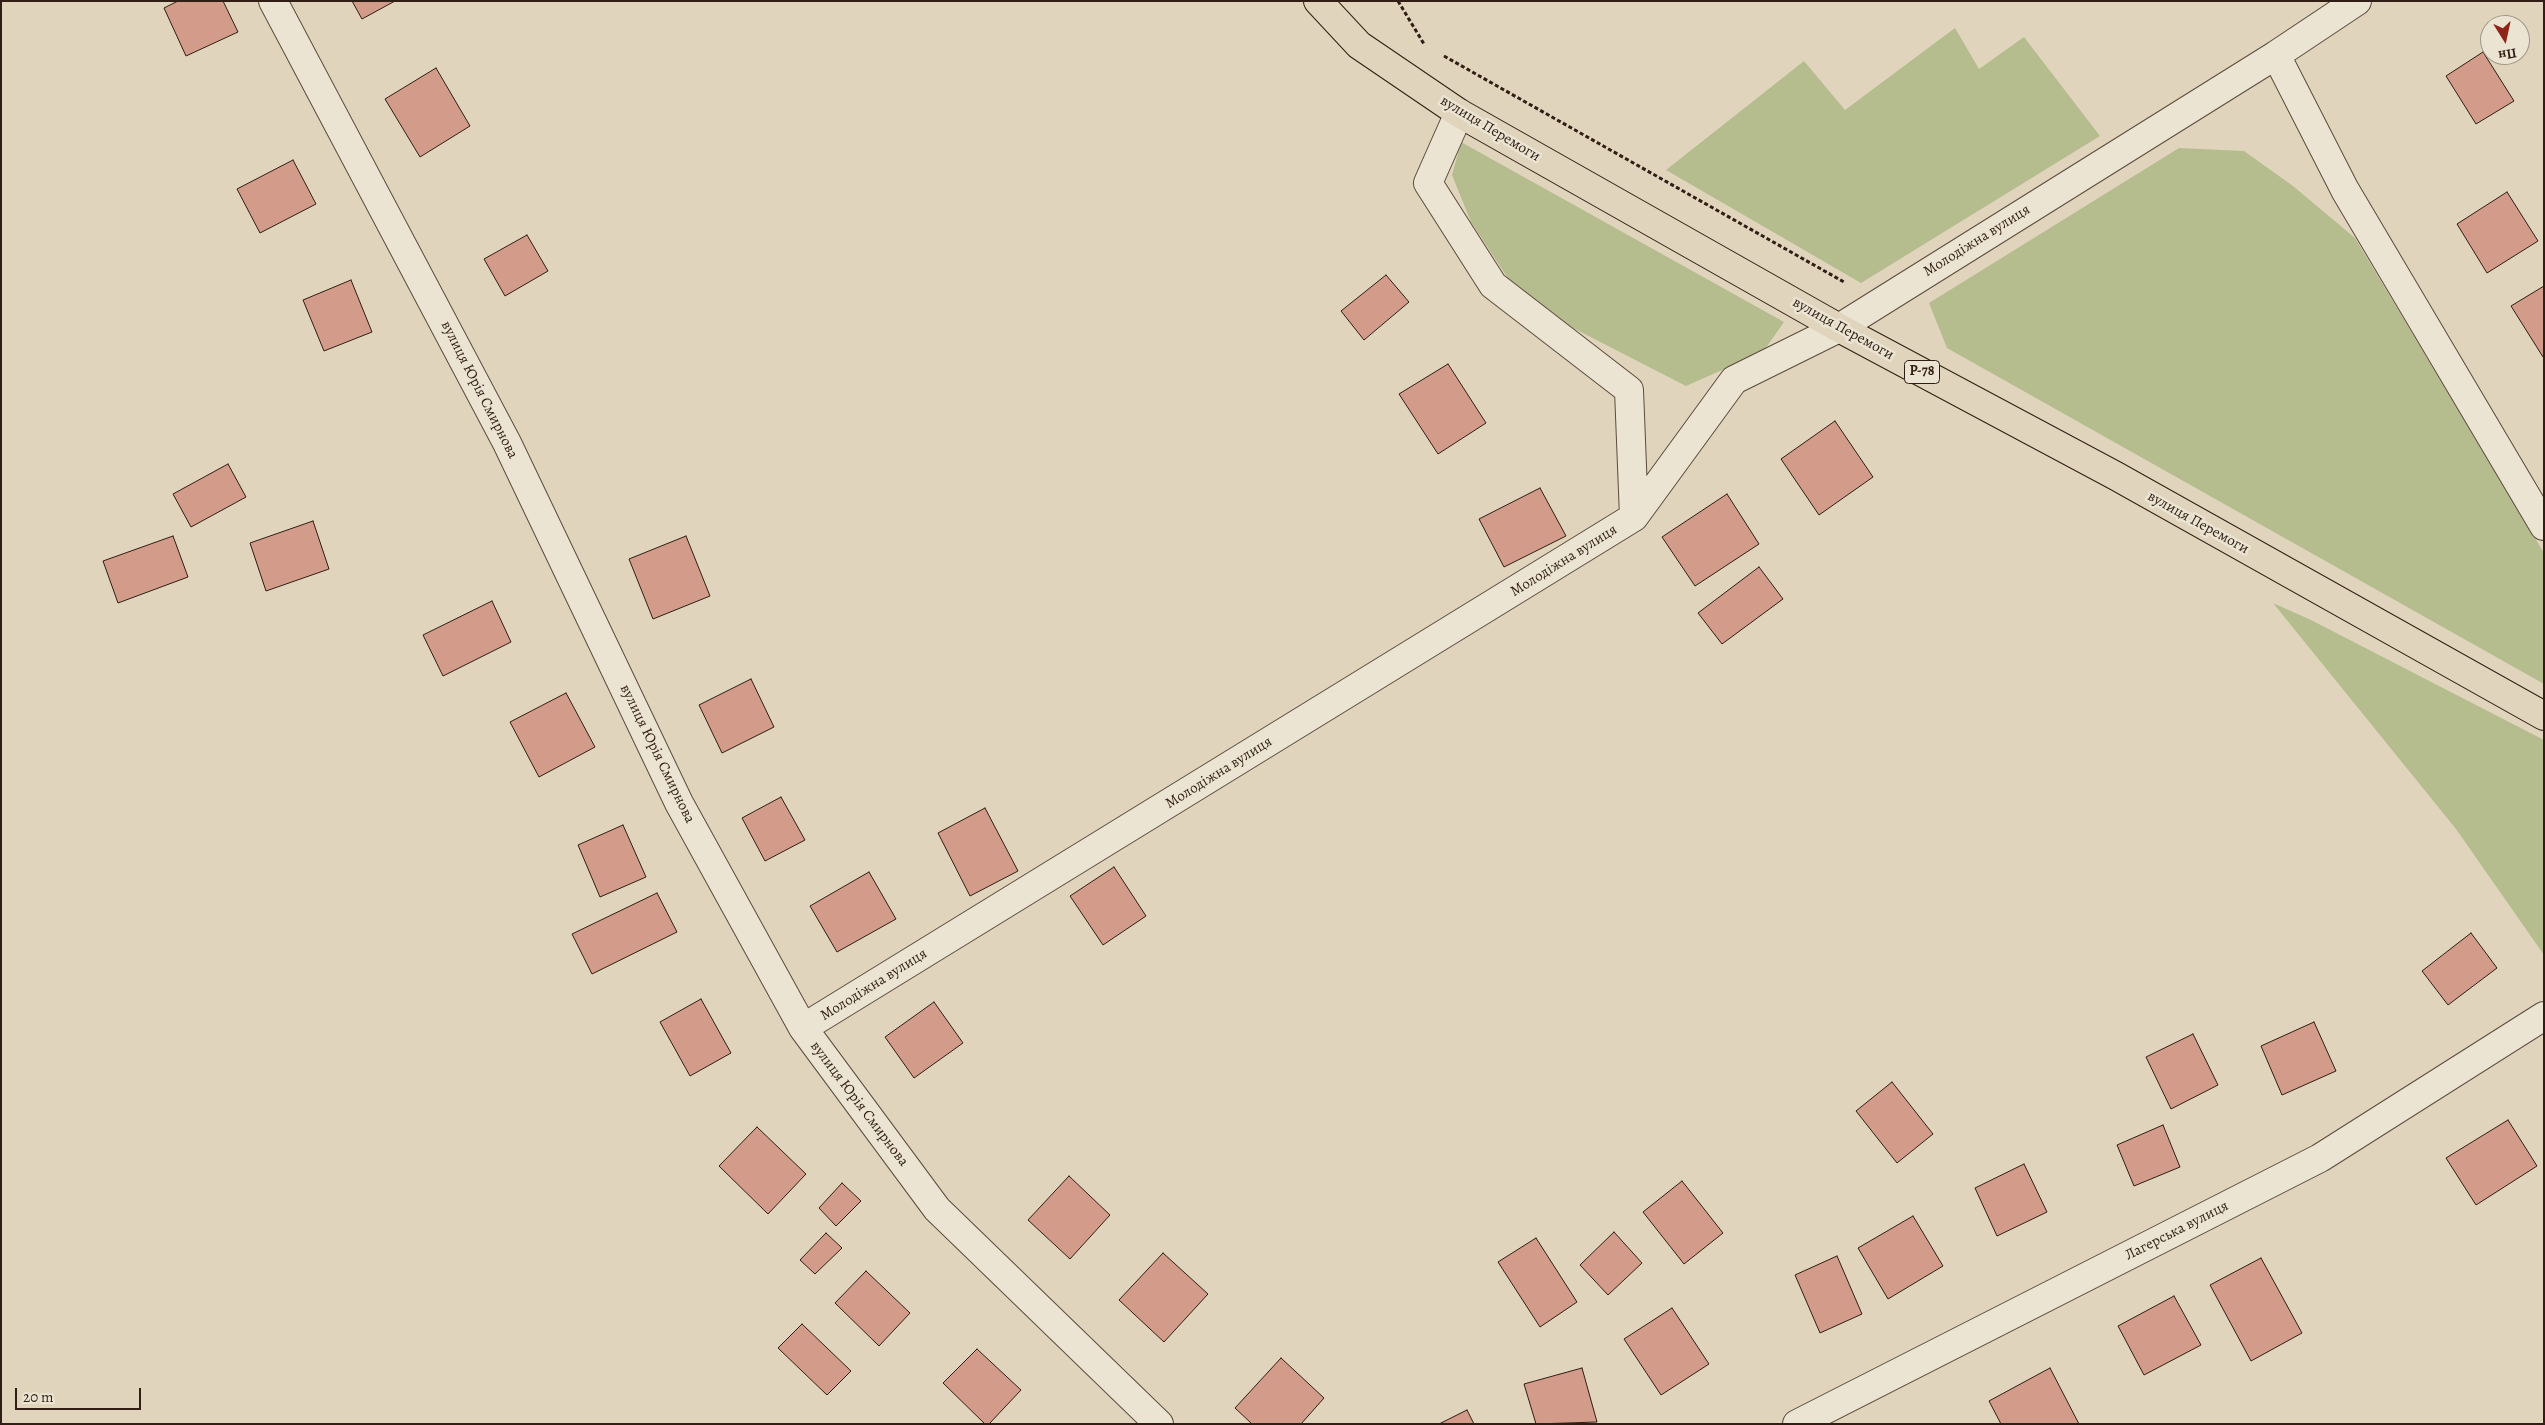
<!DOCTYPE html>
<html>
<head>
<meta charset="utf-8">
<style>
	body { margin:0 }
	#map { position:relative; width:2545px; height:1425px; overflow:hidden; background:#e0d5bc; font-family:Alegreya,serif }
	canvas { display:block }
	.frame { position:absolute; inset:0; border:2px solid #301d13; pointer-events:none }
	.north { position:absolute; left:2480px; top:15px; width:50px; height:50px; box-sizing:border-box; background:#ebe4d3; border:1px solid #a09486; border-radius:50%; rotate:170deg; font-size:14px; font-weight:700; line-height:20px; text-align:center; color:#301d13 }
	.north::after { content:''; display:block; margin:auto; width:18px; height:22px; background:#8f2418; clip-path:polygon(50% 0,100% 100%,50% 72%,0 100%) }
	.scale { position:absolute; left:15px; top:1388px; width:126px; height:22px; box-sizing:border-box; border:2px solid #301d13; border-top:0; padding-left:6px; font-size:15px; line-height:18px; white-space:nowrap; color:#301d13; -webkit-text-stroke:4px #ebe4d3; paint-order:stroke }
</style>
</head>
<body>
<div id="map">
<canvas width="2545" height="1425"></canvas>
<div class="frame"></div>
<div class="north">Пн</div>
<div class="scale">20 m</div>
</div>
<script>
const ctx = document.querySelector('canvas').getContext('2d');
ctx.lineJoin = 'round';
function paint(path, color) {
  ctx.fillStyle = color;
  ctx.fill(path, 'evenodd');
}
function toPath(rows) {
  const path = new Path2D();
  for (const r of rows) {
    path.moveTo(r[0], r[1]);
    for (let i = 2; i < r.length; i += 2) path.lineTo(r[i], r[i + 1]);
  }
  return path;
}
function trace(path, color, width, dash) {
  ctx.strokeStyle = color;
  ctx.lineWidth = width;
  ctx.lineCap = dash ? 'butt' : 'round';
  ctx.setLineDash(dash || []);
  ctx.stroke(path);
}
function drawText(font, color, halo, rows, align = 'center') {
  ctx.font = font + ' Alegreya,serif';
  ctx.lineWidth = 5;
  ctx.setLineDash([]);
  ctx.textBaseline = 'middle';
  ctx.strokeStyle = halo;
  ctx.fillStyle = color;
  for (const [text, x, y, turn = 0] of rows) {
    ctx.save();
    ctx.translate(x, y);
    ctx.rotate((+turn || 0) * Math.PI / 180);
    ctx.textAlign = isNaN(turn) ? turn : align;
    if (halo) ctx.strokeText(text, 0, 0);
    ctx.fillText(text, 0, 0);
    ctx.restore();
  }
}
const green = toPath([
	[1955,28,1979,69,2024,37,2100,136,1861,283,1666,170,1804,61,1845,110],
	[1461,142,1784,322,1763,352,1686,386,1573,328,1509,280,1471,222,1452,175],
	[2179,148,2244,151,2293,186,2355,238,2544,553,2544,684,1947,348,1929,303],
	[2273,603,2311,620,2544,740,2544,955,2456,829]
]);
const building = toPath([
	[178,1,223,1,238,32,186,56,164,8,178,1],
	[352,1,395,1,362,19,352,1],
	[2483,52,2514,101,2476,124,2446,76,2483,52],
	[436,68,470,126,420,157,385,99,436,68],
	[293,160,316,204,260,233,237,189,293,160],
	[2507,192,2538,241,2487,273,2457,224,2507,192],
	[527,235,548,271,505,296,484,259,527,235],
	[1386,275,1409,302,1364,340,1341,311,1386,275],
	[351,280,372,332,324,351,303,300,351,280],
	[2544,286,2544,357,2543,357,2511,306,2544,286],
	[1448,364,1486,423,1438,454,1399,394,1448,364],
	[1835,421,1873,477,1819,515,1781,459,1835,421],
	[228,464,246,497,191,527,173,494,228,464],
	[1540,488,1566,536,1504,567,1479,519,1540,488],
	[1727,494,1759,544,1695,586,1662,537,1727,494],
	[313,521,329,569,266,591,250,543,313,521],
	[173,536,188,577,118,603,103,561,173,536],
	[686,536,710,596,653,619,629,559,686,536],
	[1759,567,1783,599,1722,644,1698,613,1759,567],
	[492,601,511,642,443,676,423,635,492,601],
	[751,679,774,727,722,753,699,705,751,679],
	[566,693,595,747,539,777,510,722,566,693],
	[781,797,805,840,765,861,742,818,781,797],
	[985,808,1018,871,970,896,938,833,985,808],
	[623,825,646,877,600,897,578,845,623,825],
	[1114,867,1146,916,1103,945,1070,896,1114,867],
	[869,872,896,919,837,952,810,906,869,872],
	[657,893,677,932,592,974,572,934,657,893],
	[2471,933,2497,968,2448,1005,2422,971,2471,933],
	[701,999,731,1053,690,1076,660,1022,701,999],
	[934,1002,963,1043,914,1078,885,1037,934,1002],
	[2314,1022,2336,1071,2282,1095,2261,1046,2314,1022],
	[2193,1034,2218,1085,2171,1109,2146,1057,2193,1034],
	[1892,1082,1933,1134,1897,1163,1856,1111,1892,1082],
	[2508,1120,2537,1166,2476,1205,2446,1158,2508,1120],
	[2163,1125,2180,1167,2134,1186,2117,1145,2163,1125],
	[757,1127,806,1174,768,1214,719,1166,757,1127],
	[2024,1164,2047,1212,1997,1236,1975,1188,2024,1164],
	[1069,1176,1110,1215,1070,1259,1028,1220,1069,1176],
	[1682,1181,1723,1233,1684,1264,1643,1212,1682,1181],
	[842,1183,861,1201,836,1226,819,1208,842,1183],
	[1913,1216,1943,1266,1888,1299,1858,1248,1913,1216],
	[1614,1232,1642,1263,1608,1295,1580,1265,1614,1232],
	[826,1233,842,1248,815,1274,800,1260,826,1233],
	[1536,1238,1577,1302,1540,1327,1498,1262,1536,1238],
	[1163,1253,1208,1294,1164,1342,1119,1300,1163,1253],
	[1837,1256,1862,1314,1820,1333,1795,1275,1837,1256],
	[2261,1258,2302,1333,2251,1361,2210,1285,2261,1258],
	[866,1271,910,1313,879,1346,835,1303,866,1271],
	[2174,1296,2201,1345,2144,1375,2118,1326,2174,1296],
	[1672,1308,1709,1364,1661,1395,1624,1339,1672,1308],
	[802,1324,851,1371,827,1395,778,1348,802,1324],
	[977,1349,1021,1390,989,1424,985,1424,943,1383,977,1349],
	[1281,1358,1324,1398,1301,1424,1252,1424,1235,1408,1281,1358],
	[1582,1368,1597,1422,1536,1424,1524,1384,1582,1368],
	[2050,1368,2079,1424,2001,1424,1989,1401,2050,1368],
	[1467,1410,1474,1424,1439,1424,1467,1410]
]);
const path = toPath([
	[1398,1,1424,44],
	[1444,56,1844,282]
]);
const minor = toPath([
	[273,1,507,443,679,803,803,1028,937,1209,1159,1424],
	[2276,55,2345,190,2544,526],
	[1459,113,1428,183,1493,285,1629,390,1634,517],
	[803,1028,1634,517,1734,380,1839,328,2276,55,2357,1],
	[1797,1424,2320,1158,2544,1016]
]);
const major = toPath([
	[1318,1,1359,45,1459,113,1839,328,2116,476,2544,716]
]);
const shields = [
	[1922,372,35]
];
const shieldNames = [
	["Р-78",1922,372]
];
const streetNames = [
	["вулиця Перемоги",1490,129,31],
	["Молодіжна вулиця",1977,241,-32],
	["вулиця Перемоги",1843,329,29],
	["вулиця Юрія Смирнова",479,390,63],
	["вулиця Перемоги",2198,523,29],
	["Молодіжна вулиця",1564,561,-32],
	["вулиця Юрія Смирнова",657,754,64],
	["Молодіжна вулиця",1219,773,-32],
	["Молодіжна вулиця",874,985,-32],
	["вулиця Юрія Смирнова",859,1104,53],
	["Лагерська вулиця",2177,1231,-27]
];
paint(green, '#b5bd8f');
paint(building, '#d29b8a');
trace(building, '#301d13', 1);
trace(minor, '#5c4b3d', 30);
trace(major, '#301d13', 30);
trace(path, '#301d13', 3, [4, 2.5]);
trace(minor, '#ebe4d3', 28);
trace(major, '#e0d5bc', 28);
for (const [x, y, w] of shields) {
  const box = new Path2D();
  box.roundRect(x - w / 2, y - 11.5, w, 23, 4);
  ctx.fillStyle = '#ebe4d3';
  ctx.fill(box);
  trace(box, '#301d13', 1);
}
drawText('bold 14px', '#301d13', null, shieldNames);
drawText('15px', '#301d13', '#ebe4d3', streetNames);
</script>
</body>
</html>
